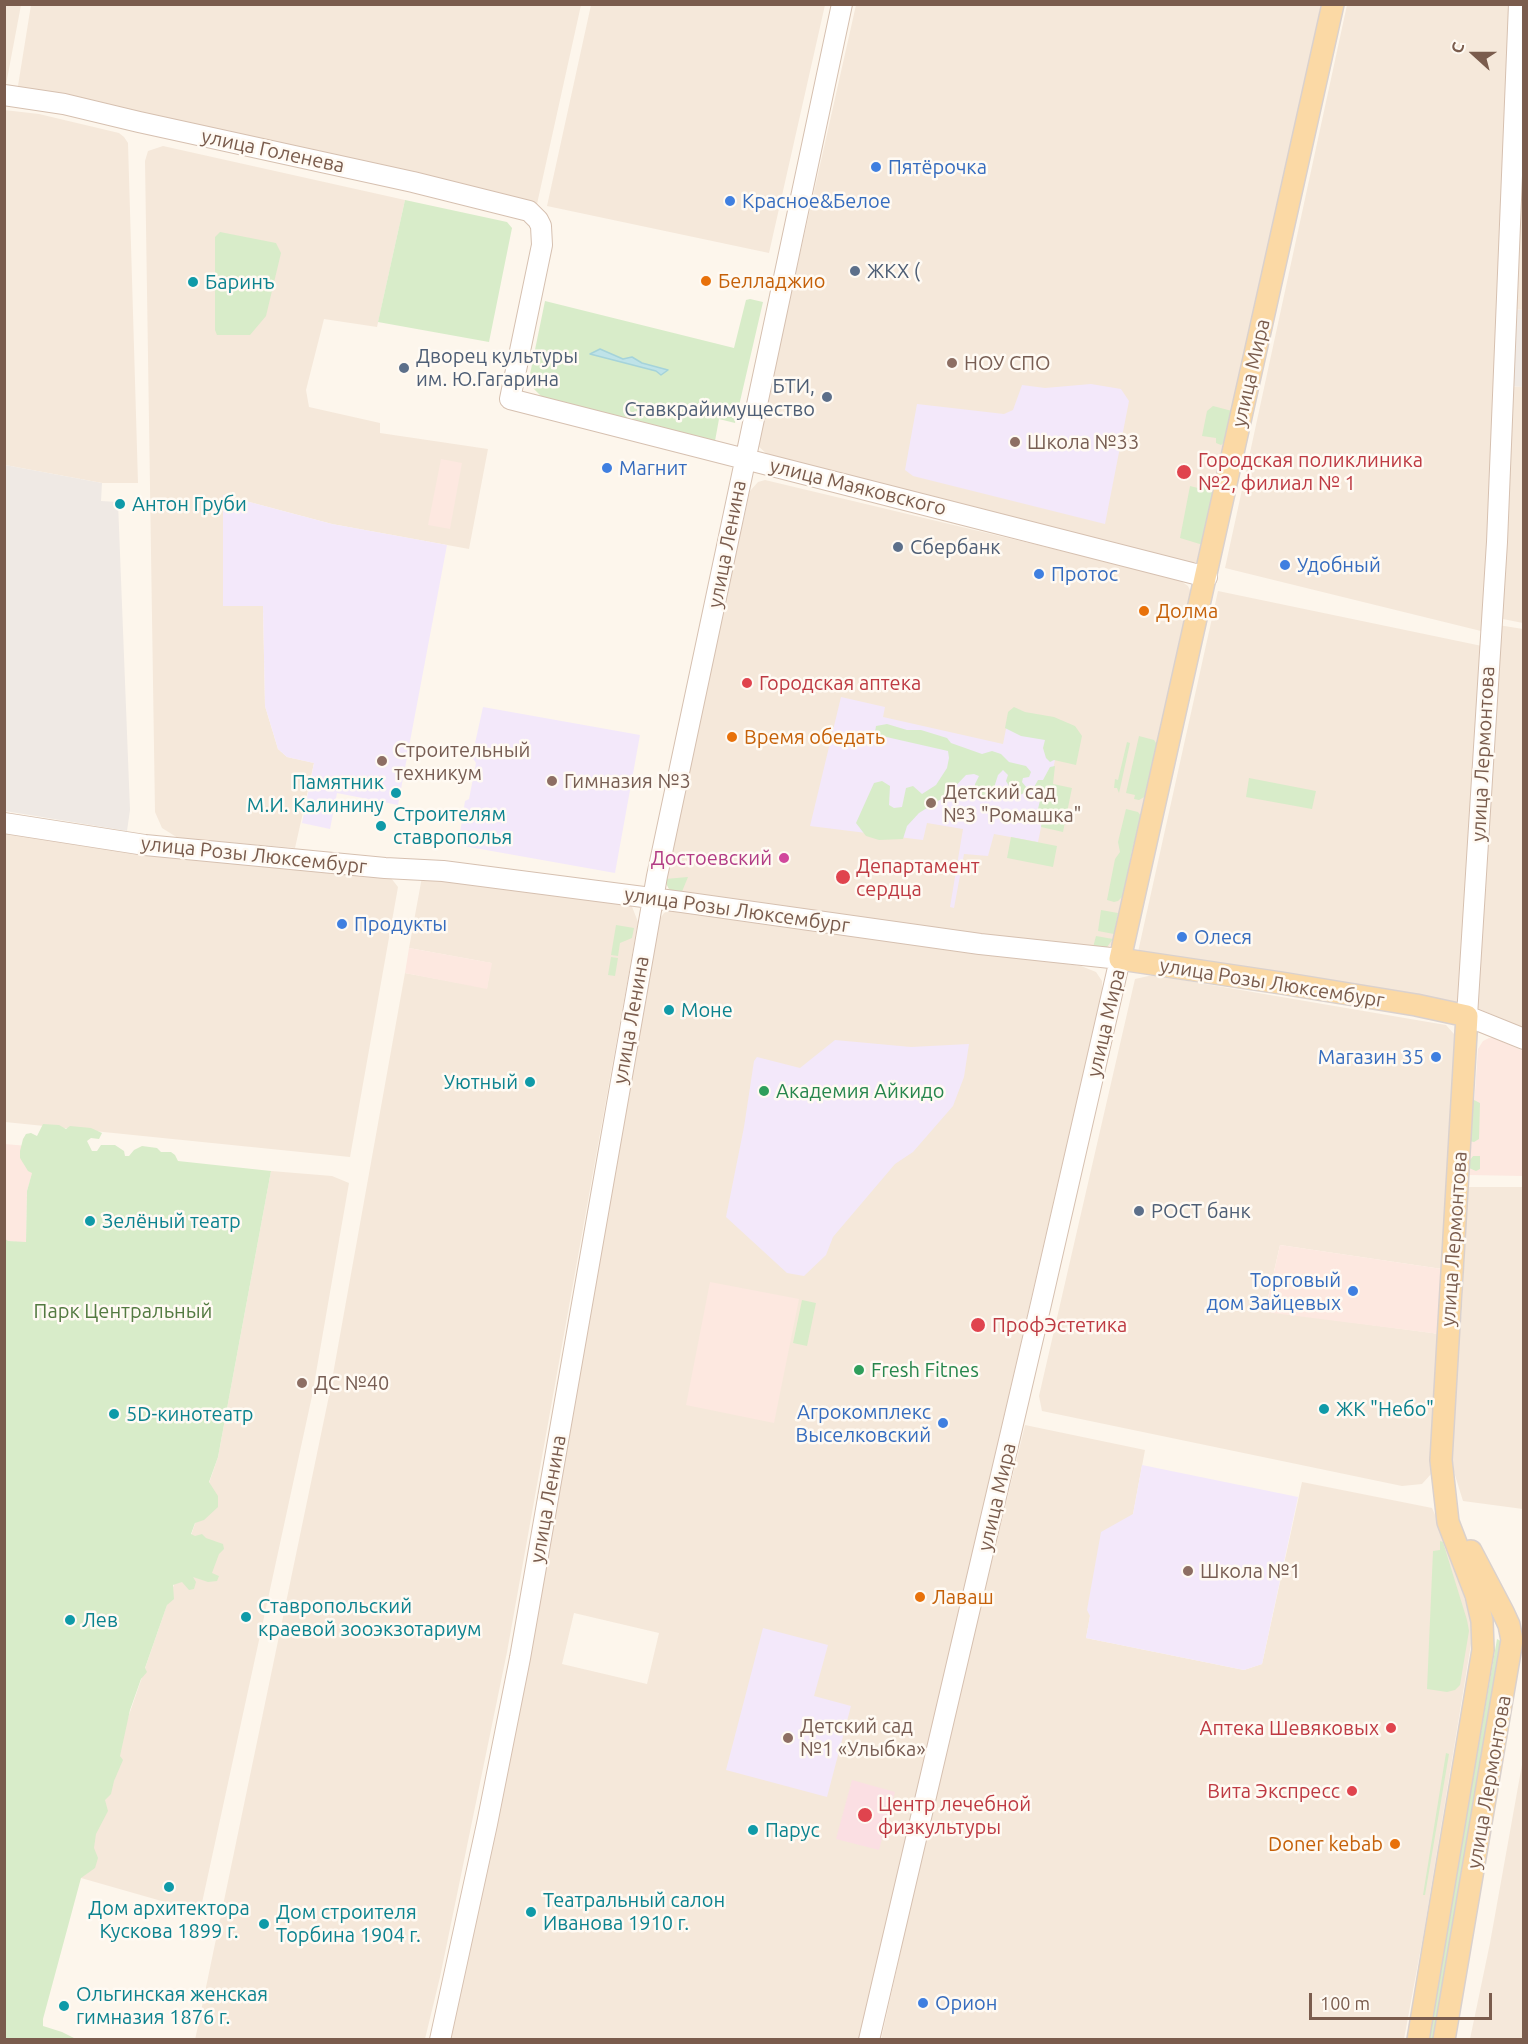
<!DOCTYPE html>
<html>
<head>
<meta charset="utf-8">
<style>
	body { margin:0 }
	#map { position:relative; width:1528px; height:2044px; overflow:hidden; background:#fdf6ec; font-family:Ubuntu,sans-serif }
	canvas { display:block }
	.frame { position:absolute; inset:0; border:6px solid #7a5c4d; pointer-events:none }
	.north { position:absolute; left:1444px; top:24px; width:60px; height:60px; -webkit-text-stroke:4px #fffaf3; paint-order:stroke; rotate:291deg; font-size:16px; font-weight:700; line-height:24px; text-align:center; color:#7a5c4d }
	.north::after { content:''; display:block; margin:auto; width:21px; height:27px; background:#7a5c4d; clip-path:polygon(50% 0,100% 100%,50% 72%,0 100%) }
	.scale { position:absolute; left:1309px; top:1993px; width:183px; height:27px; box-sizing:border-box; border:3px solid #7a5c4d; border-top:0; padding-left:8px; font-size:18px; line-height:21px; white-space:nowrap; color:#7a5c4d; -webkit-text-stroke:4px #fffaf3; paint-order:stroke }
</style>
</head>
<body>
<div id="map">
<canvas width="1528" height="2044"></canvas>
<div class="frame"></div>
<div class="north">С</div>
<div class="scale">100 m</div>
</div>
<script>
const ctx = document.querySelector('canvas').getContext('2d');
ctx.lineJoin = 'round';
function paint(path, color) {
  ctx.fillStyle = color;
  ctx.fill(path, 'evenodd');
}
function toPath(rows) {
  const path = new Path2D();
  for (const r of rows) {
    path.moveTo(r[0], r[1]);
    for (let i = 2; i < r.length; i += 2) path.lineTo(r[i], r[i + 1]);
  }
  return path;
}
function trace(path, color, width, dash) {
  ctx.strokeStyle = color;
  ctx.lineWidth = width;
  ctx.lineCap = dash ? 'butt' : 'round';
  ctx.setLineDash(dash || []);
  ctx.stroke(path);
}
function drawText(font, color, halo, rows, align = 'center') {
  ctx.font = font + ' Ubuntu,sans-serif';
  ctx.lineWidth = 5;
  ctx.setLineDash([]);
  ctx.textBaseline = 'middle';
  ctx.strokeStyle = halo;
  ctx.fillStyle = color;
  for (const [text, x, y, turn = 0] of rows) {
    ctx.save();
    ctx.translate(x, y);
    ctx.rotate((+turn || 0) * Math.PI / 180);
    ctx.textAlign = isNaN(turn) ? turn : align;
    if (halo) ctx.strokeText(text, 0, 0);
    ctx.fillText(text, 0, 0);
    ctx.restore();
  }
}
const residential = toPath([
	[5,5,21,5,5,90],
	[31,5,581,5,537,204,37,94,17,92],
	[591,5,825,5,769,253,547,206],
	[856,5,1321,5,1200,561,1187,564,768,455,757,445],
	[1347,5,1513,5,1485,632,1225,568],
	[1523,27,1523,310,1512,309],
	[4,110,39,114,119,133,124,137,128,143,138,483,102,483,5,465],
	[163,146,405,200,377,327,324,319,306,390,309,407,380,423,380,433,488,449,469,549,332,524,223,495,224,606,263,606,265,706,278,749,287,757,314,763,295,848,178,838,162,828,155,812,145,161,148,151],
	[1509,386,1523,387,1523,623,1498,618],
	[765,480,1163,575,1178,579,1188,586,1192,594,1113,943,1105,950,1096,952,681,894,669,889,665,881,677,818,750,491,758,482],
	[1218,591,1482,646,1459,1007,1138,952],
	[1498,625,1523,629,1523,1028,1475,1007],
	[4,830,133,851,391,878,398,887,350,1157,5,1122],
	[422,877,631,904,638,922,507,1652,440,1977,425,2039,195,2040,330,1391,405,973,487,988,491,963,409,948],
	[676,907,1081,966,1096,972,1102,981,1102,992,860,2039,450,2040,515,1728,653,928,664,913],
	[574,1613,659,1633,647,1684,562,1664],
	[1153,975,1428,1022,1446,1025,1454,1034,1456,1044,1442,1269,1280,1245,1265,1311,1440,1334,1432,1473,1422,1484,1402,1486,1042,1411,1039,1396,1135,979],
	[271,1171,332,1176,349,1183,312,1396,200,1912,81,1878,101,1796,218,1457],
	[1468,1187,1523,1187,1523,1509,1463,1501,1454,1472,1451,1444,1462,1307],
	[1025,1425,1145,1450,1133,1514,1090,1616,1086,1638,1244,1670,1262,1664,1302,1482,1432,1508,1445,1537,1471,1619,1473,1632,1423,1937,1404,2039,881,2040,938,1782],
	[1523,1759,1523,2039,1470,2039,1490,1943]
]);
const commercial = toPath([
	[441,459,462,463,450,529,428,525],
	[409,948,492,963,487,989,405,973],
	[1489,1038,1494,1038,1523,1051,1523,1176,1469,1175,1478,1049,1483,1041],
	[4,1144,40,1147,27,1191,26,1243,5,1241],
	[1280,1245,1442,1269,1440,1334,1265,1312],
	[710,1282,799,1299,774,1423,686,1405]
]);
const industrial = toPath([
	[1512,309,1523,310,1523,387,1509,386],
	[5,465,102,483,101,501,118,502,130,810,127,831,5,811]
]);
const education = toPath([
	[1091,384,1121,389,1129,401,1105,524,913,476,905,470,917,404,1004,414,1013,410,1022,385,1045,388],
	[223,495,332,524,447,545,398,805,337,793,330,829,302,823,314,763,287,757,278,749,265,706,263,606,223,606],
	[841,697,885,707,883,717,1003,744,1008,719,1061,731,1038,842,994,834,988,856,964,854,954,908,950,907,963,829,927,823,923,840,810,826],
	[483,707,640,735,615,873,458,845,465,801,469,799,476,763,472,757],
	[835,1040,911,1047,969,1044,964,1077,953,1106,913,1152,895,1164,833,1237,826,1255,804,1276,787,1273,726,1217,744,1127,754,1061,757,1057,800,1068],
	[1142,1465,1298,1497,1262,1664,1244,1670,1086,1638,1090,1616,1087,1610,1101,1532,1133,1514],
	[763,1628,828,1645,814,1696,851,1706,827,1797,726,1770]
]);
const medical = toPath([
	[852,1780,895,1792,879,1850,836,1839]
]);
const green = toPath([
	[405,200,507,222,512,228,489,342,378,322],
	[220,232,276,243,281,253,266,316,250,335,217,335,215,330,215,237],
	[750,299,763,302,735,423,719,419,715,441,543,398,530,385,529,379,545,301,734,348,746,300],
	[1213,406,1232,411,1226,441,1221,445,1216,443,1216,438,1202,436,1207,411],
	[1204,481,1210,482,1209,487,1215,491,1203,545,1180,538,1190,486,1202,489],
	[1014,707,1025,712,1054,717,1075,726,1082,736,1076,765,1054,760,1050,762,1046,758,1043,748,1045,740,1021,736,1005,728,1008,712],
	[887,724,907,730,921,730,947,738,951,743,982,754,992,751,1001,754,1009,762,1026,766,1031,772,1029,777,1023,778,1022,782,1026,787,1026,792,1020,795,1012,791,1006,781,1008,775,1003,770,998,775,992,794,987,798,974,792,975,784,979,776,974,774,966,775,946,796,919,813,907,826,903,839,879,840,866,836,856,823,874,783,882,781,890,786,889,805,894,808,902,807,906,788,913,786,922,794,936,785,947,768,949,758,948,751,882,736,875,732,876,726],
	[1139,736,1154,740,1158,746,1146,796,1139,800,1134,799,1135,795,1126,793],
	[1127,742,1130,743,1119,793,1117,788,1114,788,1115,779,1118,780],
	[1055,766,1053,784,1072,788,1063,832,1041,827,1043,816,1038,815,1038,809,1042,792,1033,789,1038,780,1043,780,1050,767],
	[1249,778,1316,791,1312,809,1246,797],
	[1126,809,1138,812,1141,816,1132,850,1123,896,1118,901,1114,902,1107,900,1115,859,1120,852,1118,842],
	[1011,837,1057,846,1053,867,1007,858],
	[688,877,681,894,669,889,665,881,665,879],
	[1101,910,1118,913,1114,934,1098,931],
	[616,925,634,928,632,938,620,943,618,956,611,955],
	[1096,936,1113,939,1107,947,1092,951],
	[611,957,618,958,615,976,608,975],
	[1469,1100,1474,1100,1480,1103,1479,1139,1474,1142,1469,1141],
	[43,1124,59,1125,66,1129,70,1126,91,1128,102,1133,99,1139,91,1138,87,1141,92,1151,97,1151,101,1145,115,1145,124,1151,125,1156,129,1156,134,1150,142,1146,157,1148,161,1152,171,1152,175,1155,178,1161,271,1171,218,1457,209,1482,218,1496,218,1507,204,1520,195,1523,191,1534,195,1536,202,1534,206,1538,223,1544,224,1549,219,1554,212,1573,219,1576,217,1581,208,1582,193,1577,196,1582,194,1589,189,1590,182,1582,173,1585,174,1599,167,1605,145,1668,147,1672,141,1679,130,1710,120,1756,123,1760,114,1781,111,1794,105,1800,108,1811,96,1834,94,1848,98,1858,95,1868,81,1878,43,2019,43,2026,62,2032,76,2039,7,2040,4,2036,4,1238,8,1241,26,1242,27,1191,32,1173,28,1171,20,1158,20,1151,23,1139,26,1134,31,1133,37,1136],
	[1473,1156,1480,1156,1480,1169,1476,1171,1469,1168,1468,1163],
	[802,1300,816,1303,807,1346,793,1343],
	[1440,1541,1443,1542,1467,1620,1469,1631,1460,1685,1455,1690,1447,1692,1427,1689,1433,1551,1440,1550],
	[1497,1639,1501,1641,1434,2039,1428,2040],
	[1446,1753,1449,1754,1425,1895,1423,1895]
]);
const water = toPath([
	[600,349,623,359,632,357,642,363,668,370,661,375,656,371,590,354,600,349]
]);
const secondary = toPath([
	[1519,4,1497,542,1467,1016,1524,1039],
	[4,95,64,104,139,122,413,182,529,211,538,220,541,226,542,245,510,399,1207,577],
	[4,823,145,845,385,868,443,871,682,902,980,944,1120,959,1041,1304,869,2040],
	[440,2040,487,1824,520,1658,657,876,842,4]
]);
const primary = toPath([
	[1333,4,1120,959,1281,983,1416,1005,1467,1016,1441,1460,1448,1522,1476,1595,1482,1621,1483,1650,1418,2040],
	[1444,2040,1512,1640,1509,1625,1503,1612,1471,1551]
]);
const markers = [
	[876,167,6,"#3f7fe0"],
	[730,201,6,"#3f7fe0"],
	[855,271,6,"#5c6f8a"],
	[706,281,6,"#e8710a"],
	[193,282,6,"#0f9aa8"],
	[952,363,6,"#8d6e63"],
	[404,368,6,"#5c6f8a"],
	[827,397,6,"#5c6f8a"],
	[1015,442,6,"#8d6e63"],
	[607,468,6,"#3f7fe0"],
	[1184,472,8,"#e0444e"],
	[120,504,6,"#0f9aa8"],
	[898,547,6,"#5c6f8a"],
	[1285,565,6,"#3f7fe0"],
	[1039,574,6,"#3f7fe0"],
	[1144,611,6,"#e8710a"],
	[747,683,6,"#e0444e"],
	[732,737,6,"#e8710a"],
	[382,761,6,"#8d6e63"],
	[552,781,6,"#8d6e63"],
	[396,793,6,"#0f9aa8"],
	[931,803,6,"#8d6e63"],
	[381,826,6,"#0f9aa8"],
	[784,858,6,"#d1479c"],
	[843,877,8,"#e0444e"],
	[342,924,6,"#3f7fe0"],
	[1182,937,6,"#3f7fe0"],
	[669,1010,6,"#0f9aa8"],
	[1436,1057,6,"#3f7fe0"],
	[530,1082,6,"#0f9aa8"],
	[764,1091,6,"#2e9e5b"],
	[1139,1211,6,"#5c6f8a"],
	[90,1221,6,"#0f9aa8"],
	[1353,1291,6,"#3f7fe0"],
	[978,1325,8,"#e0444e"],
	[859,1370,6,"#2e9e5b"],
	[302,1383,6,"#8d6e63"],
	[1324,1409,6,"#0f9aa8"],
	[114,1414,6,"#0f9aa8"],
	[943,1423,6,"#3f7fe0"],
	[1188,1571,6,"#8d6e63"],
	[920,1597,6,"#e8710a"],
	[246,1617,6,"#0f9aa8"],
	[70,1620,6,"#0f9aa8"],
	[1391,1728,6,"#e0444e"],
	[788,1738,6,"#8d6e63"],
	[1352,1791,6,"#e0444e"],
	[865,1815,8,"#e0444e"],
	[753,1830,6,"#0f9aa8"],
	[1395,1844,6,"#e8710a"],
	[169,1887,6,"#0f9aa8"],
	[531,1912,6,"#0f9aa8"],
	[264,1924,6,"#0f9aa8"],
	[923,2003,6,"#3f7fe0"],
	[64,2006,6,"#0f9aa8"]
];
const streetNames = [
	["улица Голенева",273,151,12],
	["улица Мира",1251,373,-77],
	["улица Маяковского",858,487,14],
	["улица Ленина",727,544,-79],
	["улица Лермонтова",1483,754,-87],
	["улица Розы Люксембург",254,855,6],
	["улица Розы Люксембург",737,910,8],
	["улица Розы Люксембург",1272,983,9],
	["улица Ленина",631,1020,-80],
	["улица Мира",1106,1023,-77],
	["улица Лермонтова",1454,1239,-86],
	["улица Мира",997,1497,-77],
	["улица Ленина",548,1499,-80],
	["улица Лермонтова",1489,1782,-80]
];
const shopNames = [
	["Пятёрочка",888,167],
	["Красное&Белое",742,201],
	["Магнит",619,468],
	["Удобный",1297,565],
	["Протос",1051,574],
	["Продукты",354,924],
	["Олеся",1194,937],
	["Магазин 35",1424,1057,"right"],
	["Торговый",1341,1280,"right"],
	["дом Зайцевых",1341,1303,"right"],
	["Агрокомплекс",931,1412,"right"],
	["Выселковский",931,1435,"right"],
	["Орион",935,2003]
];
const serviceNames = [
	["ЖКХ (",867,271],
	["Дворец культуры",416,356],
	["им. Ю.Гагарина",416,379],
	["БТИ,",815,386,"right"],
	["Ставкрайимущество",815,409,"right"],
	["Сбербанк",910,547],
	["РОСТ банк",1151,1211]
];
const foodNames = [
	["Белладжио",718,281],
	["Долма",1156,611],
	["Время обедать",744,737],
	["Лаваш",932,1597],
	["Doner kebab",1383,1844,"right"]
];
const cultureNames = [
	["Баринъ",205,282],
	["Антон Груби",132,504],
	["Памятник",384,782,"right"],
	["М.И. Калинину",384,805,"right"],
	["Строителям",393,814],
	["ставрополья",393,837],
	["Моне",681,1010],
	["Уютный",518,1082,"right"],
	["Зелёный театр",102,1221],
	["ЖК \"Небо\"",1336,1409],
	["5D-кинотеатр",126,1414],
	["Ставропольский",258,1606],
	["краевой зооэкзотариум",258,1629],
	["Лев",82,1620],
	["Парус",765,1830],
	["Театральный салон",543,1900],
	["Иванова 1910 г.",543,1923],
	["Дом архитектора",169,1908,"center"],
	["Кускова 1899 г.",169,1931,"center"],
	["Дом строителя",276,1912],
	["Торбина 1904 г.",276,1935],
	["Ольгинская женская",76,1994],
	["гимназия 1876 г.",76,2017]
];
const educationNames = [
	["НОУ СПО",964,363],
	["Школа №33",1027,442],
	["Строительный",394,750],
	["техникум",394,773],
	["Гимназия №3",564,781],
	["Детский сад",943,792],
	["№3 \"Ромашка\"",943,815],
	["ДС №40",314,1383],
	["Школа №1",1200,1571],
	["Детский сад",800,1726],
	["№1 «Улыбка»",800,1749]
];
const healthNames = [
	["Городская поликлиника",1198,460],
	["№2, филиал № 1",1198,483],
	["Городская аптека",759,683],
	["Департамент",856,866],
	["сердца",856,889],
	["ПрофЭстетика",992,1325],
	["Аптека Шевяковых",1379,1728,"right"],
	["Вита Экспресс",1340,1791,"right"],
	["Центр лечебной",878,1804],
	["физкультуры",878,1827]
];
const hotelNames = [
	["Достоевский",772,858]
];
const leisureNames = [
	["Академия Айкидо",776,1091],
	["Fresh Fitnes",871,1370]
];
const parkNames = [
	["Парк Центральный",123,1311]
];
paint(residential, '#f5e8da');
paint(commercial, '#fde8e0');
paint(industrial, '#efe9e4');
paint(education, '#f3e8fa');
paint(medical, '#fbdfe3');
paint(green, '#d8ecc9');
paint(water, '#bfe3e8');
trace(water, '#a5d3da', 1.5);
trace(secondary, '#d6c0b0', 22);
trace(primary, '#dad1cd', 24);
trace(secondary, '#fff', 20);
trace(primary, '#fbd9a5', 21);
for (const [x, y, r, color] of markers) {
  const dot = new Path2D();
  dot.arc(x, y, r, 0, 2 * Math.PI);
  ctx.fillStyle = color;
  ctx.fill(dot);
  trace(dot, '#fffaf3', 2);
}
drawText('20px', '#7a5c4d', '#fffaf3', streetNames);
drawText('20px', '#366cbe', '#fffaf3', shopNames, 'left');
drawText('20px', '#4e5e75', '#fffaf3', serviceNames, 'left');
drawText('20px', '#c56008', '#fffaf3', foodNames, 'left');
drawText('20px', '#0d838f', '#fffaf3', cultureNames, 'left');
drawText('20px', '#785e54', '#fffaf3', educationNames, 'left');
drawText('20px', '#be3a42', '#fffaf3', healthNames, 'left');
drawText('20px', '#b23c85', '#fffaf3', hotelNames, 'right');
drawText('20px', '#27864d', '#fffaf3', leisureNames, 'left');
drawText('20px', '#537a41', '#fffaf3', parkNames);
</script>
</body>
</html>
